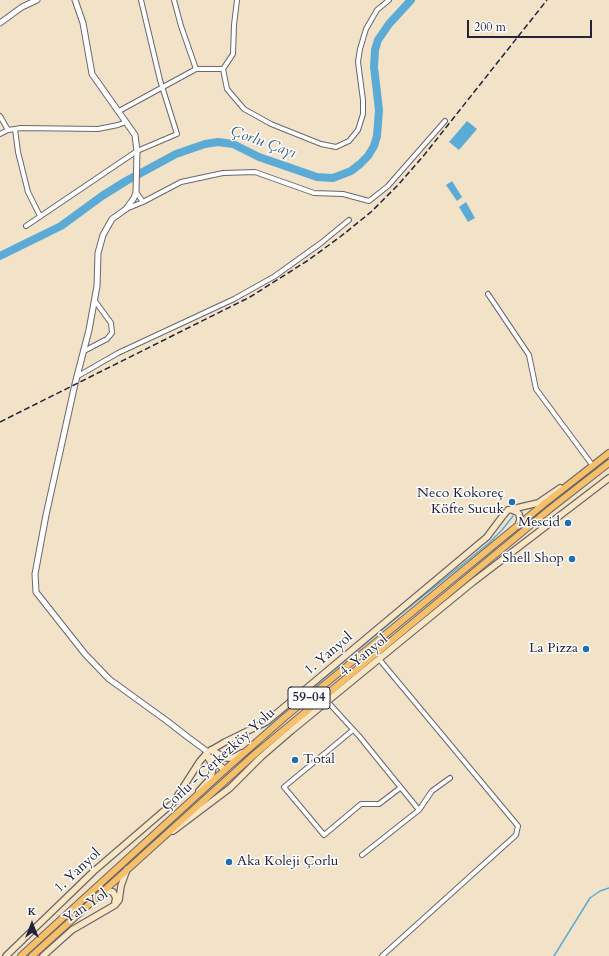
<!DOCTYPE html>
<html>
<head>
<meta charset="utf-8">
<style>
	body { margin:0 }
	#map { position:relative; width:609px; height:956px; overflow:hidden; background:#f2e3c8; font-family:Cardo,serif }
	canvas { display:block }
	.north { position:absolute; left:12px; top:904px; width:40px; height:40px; -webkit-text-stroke:3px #fff; paint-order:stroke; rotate:0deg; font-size:11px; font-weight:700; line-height:16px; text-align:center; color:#22223b }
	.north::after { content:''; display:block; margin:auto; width:14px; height:18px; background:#22223b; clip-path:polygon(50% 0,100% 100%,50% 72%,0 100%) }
	.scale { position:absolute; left:467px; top:20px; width:125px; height:18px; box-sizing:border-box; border:2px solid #22223b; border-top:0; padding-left:5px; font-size:12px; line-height:14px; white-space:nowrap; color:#22223b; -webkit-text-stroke:3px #fff; paint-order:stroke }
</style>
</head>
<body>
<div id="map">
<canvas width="609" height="956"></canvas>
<div class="north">K</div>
<div class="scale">200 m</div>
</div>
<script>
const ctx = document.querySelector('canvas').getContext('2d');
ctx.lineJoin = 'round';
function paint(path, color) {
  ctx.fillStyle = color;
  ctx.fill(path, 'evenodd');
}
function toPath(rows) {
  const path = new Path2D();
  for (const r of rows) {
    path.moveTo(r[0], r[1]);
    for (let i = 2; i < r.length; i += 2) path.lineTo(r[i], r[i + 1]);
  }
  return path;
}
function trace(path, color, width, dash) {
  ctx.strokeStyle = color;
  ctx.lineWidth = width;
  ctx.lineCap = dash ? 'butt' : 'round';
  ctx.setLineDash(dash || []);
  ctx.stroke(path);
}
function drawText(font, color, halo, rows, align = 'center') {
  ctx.font = font + ' Cardo,serif';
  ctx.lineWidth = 3;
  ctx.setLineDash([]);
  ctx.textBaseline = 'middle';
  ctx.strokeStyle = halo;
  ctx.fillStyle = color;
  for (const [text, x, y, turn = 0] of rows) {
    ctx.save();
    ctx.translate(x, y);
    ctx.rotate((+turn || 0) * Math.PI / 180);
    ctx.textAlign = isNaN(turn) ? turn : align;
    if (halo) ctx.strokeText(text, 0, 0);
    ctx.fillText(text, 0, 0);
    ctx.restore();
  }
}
const water = toPath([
	[467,121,477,129,459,150,449,142],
	[452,181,462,197,457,201,446,185],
	[466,202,475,218,468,222,459,207]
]);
const stream = toPath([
	[225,745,268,725,401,614,489,543,502,530,513,516],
	[554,956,590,898,600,891,609,888]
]);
const river = toPath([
	[0,256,61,226,102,196,126,181,176,154,205,144,218,142,233,144,259,157,317,177,333,178,351,171,360,164,368,156,374,146,377,136,379,110,374,67,375,50,378,40,389,24,411,0]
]);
const minor = toPath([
	[174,0,181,26,196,69],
	[223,69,227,89,244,109,271,124,321,144,336,147,349,141,358,130,363,114,363,100,358,62,360,49,366,29,377,10,389,0],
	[119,111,196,69,223,69,233,54,234,25,237,0],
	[0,116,8,130],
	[15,129,18,152,28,192,40,216],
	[0,134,8,130,21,128,98,129,118,125,126,122],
	[143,202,181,182,223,173,255,172,314,193,343,194,369,201,388,186,445,121],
	[126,209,143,202,136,192],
	[26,226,137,151,177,134,160,80,141,0],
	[488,294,529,355,536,389,593,466],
	[84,351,107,339,112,333,111,323,95,301],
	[78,376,118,353,234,299,275,276,321,243,349,220],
	[379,659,518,826,516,835,382,956],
	[327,701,359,736,419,810],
	[353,730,284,787,324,835,361,804,379,804,400,788],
	[362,855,419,810,432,791,450,778]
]);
const tertiary = toPath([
	[75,0,83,23,92,74,135,135,137,151,136,192,134,198,126,209,112,219,103,235,98,253,97,286,89,330,75,384,46,515,35,574,36,592,85,654,109,679,167,721,189,738,208,752],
	[0,23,22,7,37,0]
]);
const secondary = toPath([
	[512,510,517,512,519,514,520,519,518,526],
	[211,750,226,758,233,758,242,753],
	[209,757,225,770],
	[199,791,209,780,212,773,213,766,206,754],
	[173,831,230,788,261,757,291,731,473,582,609,478],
	[104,890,113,892,116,898,115,902],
	[6,956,94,871,173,803,200,761,208,752,225,742,266,722,277,713,487,537,502,517,508,510,538,503,560,488],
	[43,956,72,930,115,905,119,900,121,886,127,869]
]);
const primary = toPath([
	[21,956,228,767,285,717,545,503,609,453],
	[32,956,256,753,550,509,609,463]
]);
const rail = toPath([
	[0,422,250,297,307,261,340,237,371,212,399,184,425,154,547,0]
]);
const markers = [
	[512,502,4,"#1f6fb2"],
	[568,523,4,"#1f6fb2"],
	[572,559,4,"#1f6fb2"],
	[586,649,4,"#1f6fb2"],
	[295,760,4,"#1f6fb2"],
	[229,862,4,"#1f6fb2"]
];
const shields = [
	[309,698,42]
];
const shieldNames = [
	["59-04",309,698]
];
const poiNames = [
	["Neco Kokoreç",504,494],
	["Köfte Sucuk",504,510],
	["Mescid",560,523],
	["Shell Shop",564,559],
	["La Pizza",578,649],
	["Total",303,760,"left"],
	["Aka Koleji Çorlu",237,862,"left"]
];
const streetNames = [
	["1. Yanyol",329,654,-40],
	["4. Yanyol",364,656,-39],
	["Çorlu - Çerkezköy Yolu",219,760,-42],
	["1. Yanyol",78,871,-43],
	["Yan Yol",86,907,-34]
];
const waterNames = [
	["Çorlu Çayı",263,143,20]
];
paint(water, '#5cabd6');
trace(stream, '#5cabd6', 1.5);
trace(river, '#5cabd6', 8);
trace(minor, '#6b666c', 6);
trace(tertiary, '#6b666c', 7);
trace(secondary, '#6b666c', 8);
trace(primary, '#6b666c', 8);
trace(minor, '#fff', 4);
trace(tertiary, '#fff', 5);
trace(secondary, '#fbe6c4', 5.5);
trace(primary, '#f6c06b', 6);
trace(rail, '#22223b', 1.5, [6, 3]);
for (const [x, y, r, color] of markers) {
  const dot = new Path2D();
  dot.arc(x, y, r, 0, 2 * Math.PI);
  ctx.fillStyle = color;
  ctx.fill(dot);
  trace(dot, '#fff', 1.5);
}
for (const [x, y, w] of shields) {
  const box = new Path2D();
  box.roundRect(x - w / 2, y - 11, w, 22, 3);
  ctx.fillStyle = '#fff';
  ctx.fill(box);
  trace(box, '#22223b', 1);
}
drawText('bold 13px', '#22223b', null, shieldNames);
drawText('14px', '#22223b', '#fff', poiNames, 'right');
drawText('14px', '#22223b', '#fff', streetNames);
drawText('italic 15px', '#3c6081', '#fff', waterNames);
</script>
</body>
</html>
